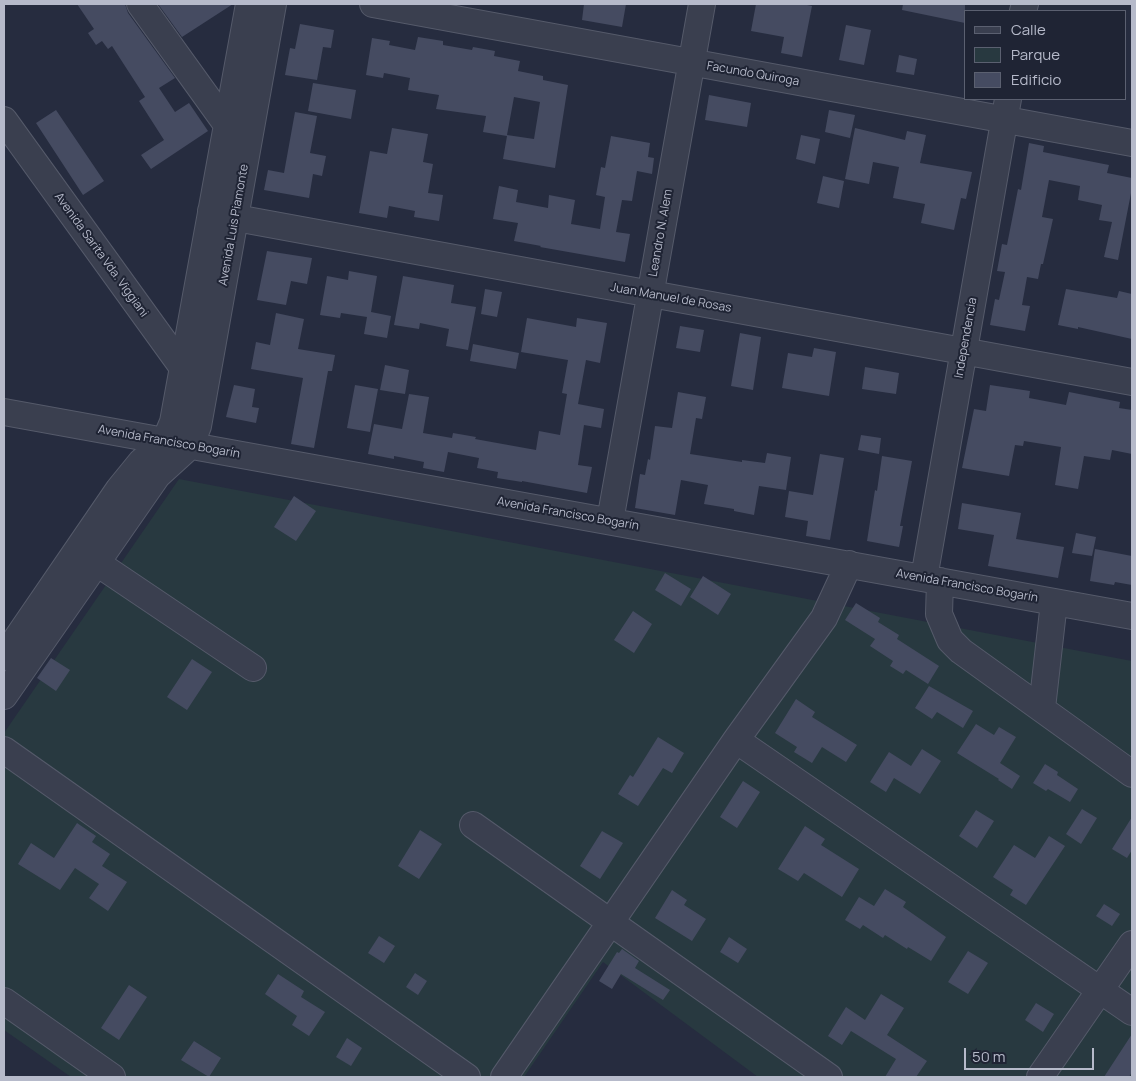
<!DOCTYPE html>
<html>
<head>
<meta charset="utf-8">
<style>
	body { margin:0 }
	#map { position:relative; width:1136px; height:1081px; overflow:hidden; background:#262c3f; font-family:Manrope,sans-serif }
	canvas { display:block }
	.frame { position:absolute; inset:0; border:5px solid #b6baca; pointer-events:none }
	.legend { position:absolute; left:964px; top:10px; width:162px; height:90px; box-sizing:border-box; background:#1f2434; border:1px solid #5b6070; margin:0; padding:6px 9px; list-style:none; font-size:15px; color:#b6baca }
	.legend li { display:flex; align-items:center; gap:10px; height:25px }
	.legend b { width:25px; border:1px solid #5b6070 }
	.scale { position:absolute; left:964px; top:1048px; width:130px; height:22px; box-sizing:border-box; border:2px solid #b6baca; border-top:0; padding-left:6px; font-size:15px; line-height:18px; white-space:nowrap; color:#b6baca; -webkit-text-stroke:4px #1f2434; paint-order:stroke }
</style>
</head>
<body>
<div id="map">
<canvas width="1136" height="1081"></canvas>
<div class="frame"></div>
<ul class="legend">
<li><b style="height:6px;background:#3a3f4f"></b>Calle</li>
<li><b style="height:14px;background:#283940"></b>Parque</li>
<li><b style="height:14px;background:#454b61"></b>Edificio</li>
</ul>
<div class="scale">50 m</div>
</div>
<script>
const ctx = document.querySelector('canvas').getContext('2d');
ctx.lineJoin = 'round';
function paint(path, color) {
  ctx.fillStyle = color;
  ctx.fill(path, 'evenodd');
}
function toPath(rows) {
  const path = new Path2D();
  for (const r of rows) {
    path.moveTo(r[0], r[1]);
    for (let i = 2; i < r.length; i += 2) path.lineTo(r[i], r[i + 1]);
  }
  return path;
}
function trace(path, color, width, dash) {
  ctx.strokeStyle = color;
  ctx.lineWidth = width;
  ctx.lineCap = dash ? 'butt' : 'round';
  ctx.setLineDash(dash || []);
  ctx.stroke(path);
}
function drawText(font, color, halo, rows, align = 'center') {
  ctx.font = font + ' Manrope,sans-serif';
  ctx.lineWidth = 4;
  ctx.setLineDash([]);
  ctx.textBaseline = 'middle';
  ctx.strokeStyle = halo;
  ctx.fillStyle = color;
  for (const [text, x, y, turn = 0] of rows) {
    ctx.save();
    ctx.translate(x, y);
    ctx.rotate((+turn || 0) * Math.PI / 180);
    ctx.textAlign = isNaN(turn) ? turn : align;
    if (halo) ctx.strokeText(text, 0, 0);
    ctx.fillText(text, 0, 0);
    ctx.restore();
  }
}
const green = toPath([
	[179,479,1132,661,1132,1077,758,1077,603,962,524,1077,71,1077,4,1030,4,733]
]);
const building = toPath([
	[77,4,125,4,128,13,175,78,159,88,175,112,189,103,208,131,151,169,141,155,164,140,139,101,145,97,112,46,108,49,102,41,96,45,88,33,94,29],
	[158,4,233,4,182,37],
	[584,4,626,4,622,27,582,20],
	[756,4,802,4,812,6,802,57,781,53,784,37,751,31],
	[903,4,965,4,965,23,902,10],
	[300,24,334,30,331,48,323,47,317,80,285,75,290,48,295,49],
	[846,25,871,30,864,65,839,60],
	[418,37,443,41,443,45,472,50,473,47,495,51,494,56,520,61,518,71,543,76,543,80,568,85,555,168,503,159,507,136,483,132,486,116,436,109,439,95,408,90,410,78,384,73,383,78,366,75,372,38,390,41,389,45,415,50],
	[514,97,540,102,534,139,507,135],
	[899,55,917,59,914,75,896,72],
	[313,83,356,90,351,119,308,111],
	[709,95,751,103,747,127,705,120],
	[56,110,104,181,83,195,36,123],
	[829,110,855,115,850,138,825,132],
	[295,112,317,116,310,153,326,156,322,176,313,174,309,198,264,190,268,170,284,173],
	[392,128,428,134,423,162,433,164,428,193,443,195,439,221,414,217,415,211,389,206,387,218,359,213,370,151,387,154],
	[855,128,905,140,907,131,926,135,920,163,972,172,966,199,961,198,954,230,921,223,925,204,893,198,899,167,873,162,869,184,845,179],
	[801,135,820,139,815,164,796,159],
	[611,136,650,143,648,157,654,158,652,174,637,171,632,201,622,200,616,232,630,234,625,262,540,247,541,246,514,241,518,223,493,219,499,186,518,190,516,202,548,208,549,195,575,200,571,224,600,229,605,197,596,195,601,167,605,168],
	[1029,143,1044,146,1043,152,1109,165,1107,173,1132,178,1132,188,1118,260,1104,257,1112,222,1099,220,1102,205,1078,200,1080,186,1049,180,1042,217,1053,219,1043,264,1041,264,1038,279,1027,277,1022,305,1030,306,1025,331,990,325,995,299,999,300,1005,272,997,271,1002,244,1007,245,1018,189,1021,190],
	[823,176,844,181,839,208,817,203],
	[267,251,312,258,307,284,291,281,286,305,257,300],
	[349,271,377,276,371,312,391,316,387,338,364,334,367,317,341,313,340,318,320,315,327,276,348,280],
	[403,276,454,285,451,303,476,307,468,350,446,346,449,329,420,323,419,329,394,325],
	[485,289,502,292,497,317,481,314],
	[1066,289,1117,298,1119,291,1132,294,1132,339,1078,327,1078,329,1058,325],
	[276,313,304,319,298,349,335,355,332,371,328,371,314,448,291,444,303,378,251,369,256,342,270,345],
	[527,318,576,327,577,318,607,323,600,363,586,360,578,404,604,409,601,428,584,425,578,465,592,467,587,493,522,481,522,482,497,478,498,472,477,468,479,458,448,452,444,472,423,468,424,462,394,456,394,459,368,454,374,424,402,429,409,394,429,397,423,433,452,438,453,433,476,437,475,439,536,450,539,431,560,435,567,394,562,393,568,360,521,352],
	[680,326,704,330,700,352,676,348],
	[740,333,761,337,753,390,731,386],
	[473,344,519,353,516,369,470,361],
	[814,348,836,352,829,396,782,388,788,353,812,357],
	[385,365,409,370,405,394,380,390],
	[865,367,899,373,896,394,862,389],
	[234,385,255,389,252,407,259,408,256,423,226,417],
	[355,385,378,389,370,432,347,428],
	[990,385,1030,391,1029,398,1066,405,1069,392,1120,402,1119,408,1132,410,1132,454,1112,450,1110,460,1084,456,1078,489,1055,485,1061,447,1024,441,1023,446,1015,445,1009,476,962,468,974,409,986,411],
	[678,392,706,397,702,419,696,418,690,454,742,462,742,460,765,463,767,453,791,457,786,490,759,486,754,515,734,511,734,509,704,504,708,485,681,480,675,515,635,508,640,474,645,475,648,459,650,460,655,426,672,428],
	[861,435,881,438,879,454,858,450],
	[820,454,844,458,830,540,806,536,808,521,785,517,789,491,813,495],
	[882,456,912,461,900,526,903,526,899,547,867,541,875,490,877,491],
	[294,496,316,511,296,541,274,527],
	[962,503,1021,513,1016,539,1064,547,1058,578,988,566,994,535,958,529],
	[1076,533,1096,537,1092,556,1072,553],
	[1095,549,1132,556,1132,585,1115,582,1114,585,1090,581],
	[665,573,691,589,681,606,655,590],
	[703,576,731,594,718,615,690,597],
	[856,603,880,618,878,622,899,635,897,639,939,666,928,684,906,670,903,674,890,666,893,661,870,646,875,639,845,620],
	[633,611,652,624,634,653,614,640],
	[51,658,70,670,56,691,37,678],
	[192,659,212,672,187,710,167,697],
	[929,686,973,711,963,728,937,712,932,719,915,708],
	[796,699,815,712,812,717,857,745,846,762,822,747,812,763,794,752,797,747,775,733],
	[976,724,994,735,999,727,1016,737,1000,763,1020,776,1012,789,998,780,999,779,957,753],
	[658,737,684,753,672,773,663,768,638,806,618,794,630,775,633,777],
	[922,749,941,761,920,794,894,778,886,792,870,782,889,752,911,766],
	[1045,764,1058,772,1057,775,1078,789,1070,802,1048,789,1046,791,1033,783],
	[743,781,760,792,737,828,720,817],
	[1082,809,1097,818,1081,844,1066,834],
	[976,810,994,821,977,848,959,836],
	[1132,817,1132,850,1127,858,1112,849],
	[77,823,96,836,92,842,110,854,102,866,127,882,108,911,89,898,99,884,75,868,60,890,18,864,31,843,54,858],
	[805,826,825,839,821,845,859,869,842,897,804,873,798,881,778,869],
	[420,830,442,844,419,879,398,866],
	[602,831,623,843,600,879,580,866],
	[1049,836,1065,846,1026,905,1010,895,1013,890,993,877,1014,845,1035,858],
	[885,889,906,902,903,907,946,937,931,961,908,947,907,949,885,935,883,938,863,925,860,929,845,920,859,897,874,906],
	[672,890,687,900,684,905,706,919,692,941,655,918],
	[1104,904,1120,914,1112,926,1096,916],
	[379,936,395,946,384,963,368,953],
	[729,937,747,949,738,963,720,952],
	[622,949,639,961,635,968,670,990,663,1000,621,974,612,989,599,981,617,952,619,953],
	[968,951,988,963,968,994,948,982],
	[415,973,427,981,418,995,406,987],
	[278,974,304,991,301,997,325,1012,309,1036,292,1025,297,1016,265,994],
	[129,985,147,997,119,1040,101,1028],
	[881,994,904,1008,887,1035,927,1061,916,1077,885,1077,896,1059,851,1031,842,1045,828,1036,846,1007,865,1020],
	[1036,1003,1054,1014,1043,1032,1025,1020],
	[1132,1034,1132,1072,1129,1077,1104,1077],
	[347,1038,362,1048,351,1066,336,1057],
	[194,1041,221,1058,209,1077,181,1060]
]);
const minor = toPath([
	[140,4,227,125],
	[373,4,1132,143],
	[1023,11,1025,4],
	[4,120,183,368,192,374],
	[211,211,236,218,1132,382],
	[4,412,1132,616],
	[610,521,702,4],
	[97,563,253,668],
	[924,578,1008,99],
	[940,581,939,614,950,640,961,651,1132,774],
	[4,657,119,489,141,462,165,441,173,422,249,4],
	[4,696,157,476,190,446,198,426,273,4],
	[1042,708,1054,602],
	[736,740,1132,1012],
	[4,750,467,1077],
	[473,825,829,1077],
	[4,1001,112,1077],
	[504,1077,736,740,824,618,849,564],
	[1040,1077,1132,944]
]);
const streetNames = [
	["Facundo Quiroga",753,74,10],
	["Avenida Luis Piamonte",234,225,-80],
	["Leandro N. Alem",661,233,-80],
	["Avenida Sarita Vda. Viggiani",101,255,54],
	["Juan Manuel de Rosas",671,298,10],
	["Independencia",966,338,-80],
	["Avenida Francisco Bogarín",169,442,10],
	["Avenida Francisco Bogarín",568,514,10],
	["Avenida Francisco Bogarín",967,586,10]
];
paint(green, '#283940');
paint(building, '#454b61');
trace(minor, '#555a6a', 28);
trace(minor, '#3a3f4f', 26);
drawText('12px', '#b6baca', '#1f2434', streetNames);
</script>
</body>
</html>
